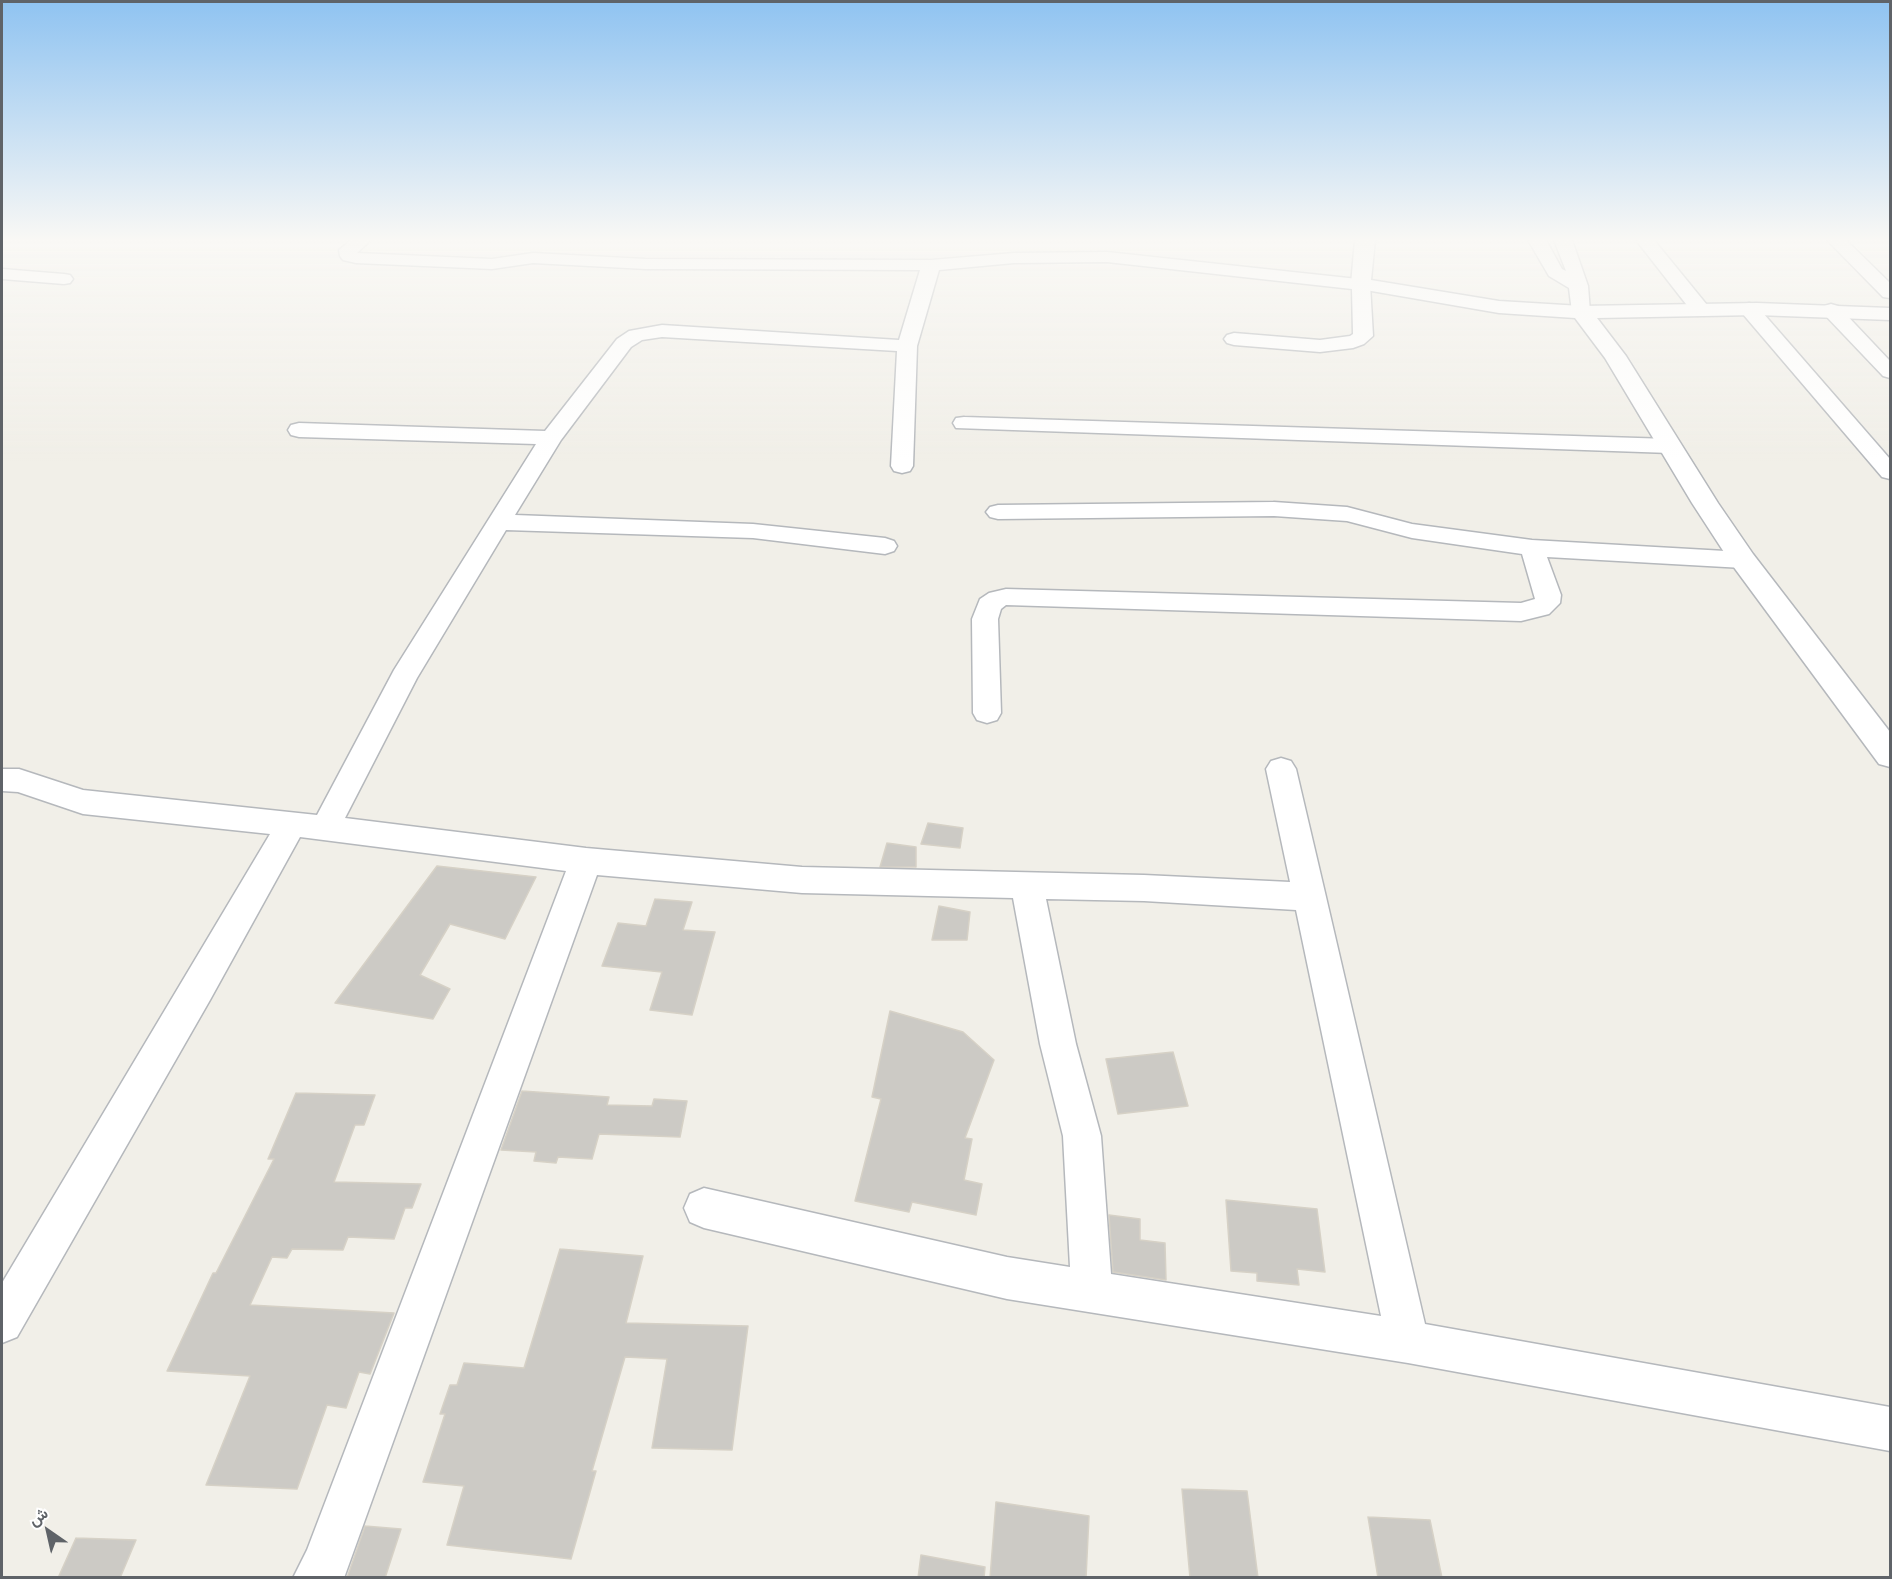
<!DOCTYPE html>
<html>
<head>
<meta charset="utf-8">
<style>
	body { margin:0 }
	#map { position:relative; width:1892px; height:1579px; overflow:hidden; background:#f1efe8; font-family:Inter,Vazirmatn,sans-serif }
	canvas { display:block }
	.frame { position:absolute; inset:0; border:3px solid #5f6368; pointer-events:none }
	.north { position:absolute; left:18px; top:1501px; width:60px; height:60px; -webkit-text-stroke:4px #fff; paint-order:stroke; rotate:326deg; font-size:16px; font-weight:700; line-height:24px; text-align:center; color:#5f6368 }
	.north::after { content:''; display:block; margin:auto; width:21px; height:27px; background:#5f6368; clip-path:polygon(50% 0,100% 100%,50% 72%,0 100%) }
</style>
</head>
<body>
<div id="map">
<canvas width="1892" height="1579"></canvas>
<div class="frame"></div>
<div class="north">ش</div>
</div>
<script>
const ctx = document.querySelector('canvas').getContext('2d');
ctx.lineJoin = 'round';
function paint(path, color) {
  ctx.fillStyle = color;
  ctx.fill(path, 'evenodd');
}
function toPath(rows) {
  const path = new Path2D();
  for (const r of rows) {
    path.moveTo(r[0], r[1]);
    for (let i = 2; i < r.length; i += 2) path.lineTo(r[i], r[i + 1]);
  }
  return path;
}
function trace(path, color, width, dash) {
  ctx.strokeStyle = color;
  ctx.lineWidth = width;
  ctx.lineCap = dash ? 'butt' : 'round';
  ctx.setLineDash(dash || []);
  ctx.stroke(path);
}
const building = toPath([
	[928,823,963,828,960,848,921,844,928,823],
	[887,843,916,847,916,867,880,867,887,843],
	[437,866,536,877,505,939,450,924,420,975,450,989,433,1019,335,1003,437,866],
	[655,899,692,902,683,930,715,932,692,1015,650,1010,662,972,602,966,618,923,646,926,655,899],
	[939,906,970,912,967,940,932,940,939,906],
	[890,1011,963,1032,994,1060,965,1138,972,1139,964,1180,982,1184,976,1215,912,1202,909,1212,855,1201,881,1099,872,1097,890,1011],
	[1173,1052,1188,1106,1118,1114,1106,1059,1173,1052],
	[522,1091,609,1097,607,1105,652,1106,654,1099,687,1101,680,1137,599,1134,592,1159,558,1157,556,1163,534,1161,536,1152,501,1150,522,1091],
	[296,1093,375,1095,364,1125,355,1125,334,1182,421,1184,412,1208,405,1208,394,1239,348,1237,343,1250,292,1249,287,1258,272,1257,250,1305,394,1313,370,1374,359,1372,346,1408,327,1405,297,1489,206,1485,250,1376,167,1371,213,1273,216,1273,274,1159,268,1159,296,1093],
	[1226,1200,1317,1209,1325,1272,1297,1269,1299,1285,1257,1281,1257,1273,1231,1271,1226,1200],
	[1109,1215,1140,1219,1140,1240,1165,1243,1166,1280,1113,1272,1109,1215],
	[560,1249,643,1256,626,1323,748,1326,732,1450,652,1448,667,1359,625,1357,592,1471,596,1471,571,1559,447,1545,464,1486,423,1482,445,1414,440,1414,450,1385,457,1385,464,1363,524,1368,560,1249],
	[1182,1489,1247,1491,1258,1578,1190,1578,1182,1489],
	[996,1502,1089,1516,1086,1578,990,1578,996,1502],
	[1368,1517,1430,1520,1442,1578,1378,1578,1368,1517],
	[365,1526,401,1529,385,1578,347,1578,365,1526],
	[76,1538,136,1540,120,1578,58,1578,76,1538],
	[921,1555,985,1567,984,1578,918,1578,921,1555]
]);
const minor = toPath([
	[351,240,371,240,357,253,492,259,533,253,646,259,931,260,1014,253,1107,252,1367,280,1370,284,1373,336,1364,344,1353,348,1320,352,1234,345,1227,343,1224,339,1227,335,1234,333,1320,340,1350,336,1353,334,1352,289,1107,262,1014,263,939,270,917,346,913,466,910,471,902,473,894,471,891,466,897,351,662,337,642,340,631,347,561,440,515,515,753,524,885,538,894,541,897,546,894,551,885,554,753,538,506,530,417,678,345,818,586,848,802,867,1144,875,1290,882,1266,769,1271,761,1281,758,1291,761,1296,769,1326,897,1425,1324,1890,1407,1890,1451,1408,1363,1007,1299,704,1228,690,1222,684,1208,690,1194,704,1188,1007,1257,1070,1267,1063,1136,1040,1044,1013,898,802,893,597,875,344,1578,293,1578,307,1550,566,871,300,837,210,1000,17,1337,2,1343,2,1283,270,834,83,814,18,792,2,791,2,769,19,769,83,790,317,815,394,670,536,444,299,437,291,435,288,430,291,425,299,423,545,431,617,339,629,331,662,325,899,340,920,270,646,269,533,263,492,269,356,263,343,260,340,256,339,250,351,240],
	[1046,899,1144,901,1296,910,1381,1316,1111,1274,1101,1136,1076,1044,1046,899],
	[1528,240,1546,240,1562,269,1566,271,1554,240,1572,240,1588,286,1590,312,1588,316,1574,316,1572,312,1569,288,1549,276,1528,240],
	[1636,240,1654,240,1707,305,1709,309,1707,313,1693,313,1636,240],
	[1827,240,1846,240,1890,283,1890,298,1883,297,1827,240],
	[2,269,64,274,70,275,73,279,70,283,64,284,2,279,2,269],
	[1749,303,1756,305,1890,459,1890,479,1882,477,1742,313,1740,309,1742,305,1749,303],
	[1831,304,1838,306,1890,361,1890,378,1883,376,1824,314,1822,310,1824,306,1831,304],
	[964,417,1670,439,1678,441,1681,446,1678,451,1670,453,956,428,953,423,956,418,964,417],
	[1274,502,1347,507,1412,524,1532,540,1743,552,1752,554,1755,560,1752,566,1743,568,1547,557,1561,595,1560,603,1549,614,1521,621,1006,605,1001,609,998,619,1001,713,997,720,987,723,977,720,973,713,972,619,980,599,989,593,1006,589,1521,603,1535,599,1522,554,1412,538,1347,521,1274,516,998,519,990,517,986,512,990,507,998,505,1274,502]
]);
const tertiary = toPath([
	[1355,240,1375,240,1371,280,1499,301,1581,306,1757,303,1890,308,1890,320,1757,315,1597,318,1626,356,1718,503,1753,554,1890,732,1890,767,1879,764,1733,566,1692,503,1605,358,1575,318,1499,313,1354,288,1351,284,1355,240]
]);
paint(building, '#cccac5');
trace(building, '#d6d1c6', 1.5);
trace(minor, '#b5b8bc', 3);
trace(tertiary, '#b5b8bc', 3);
paint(minor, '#fff');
paint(tertiary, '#fff');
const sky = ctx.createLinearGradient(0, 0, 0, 461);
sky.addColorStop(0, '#8fc3f1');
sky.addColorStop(0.52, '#f9f8f5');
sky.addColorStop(1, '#f9f8f500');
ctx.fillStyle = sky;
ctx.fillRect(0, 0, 1892, 461);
</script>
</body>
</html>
